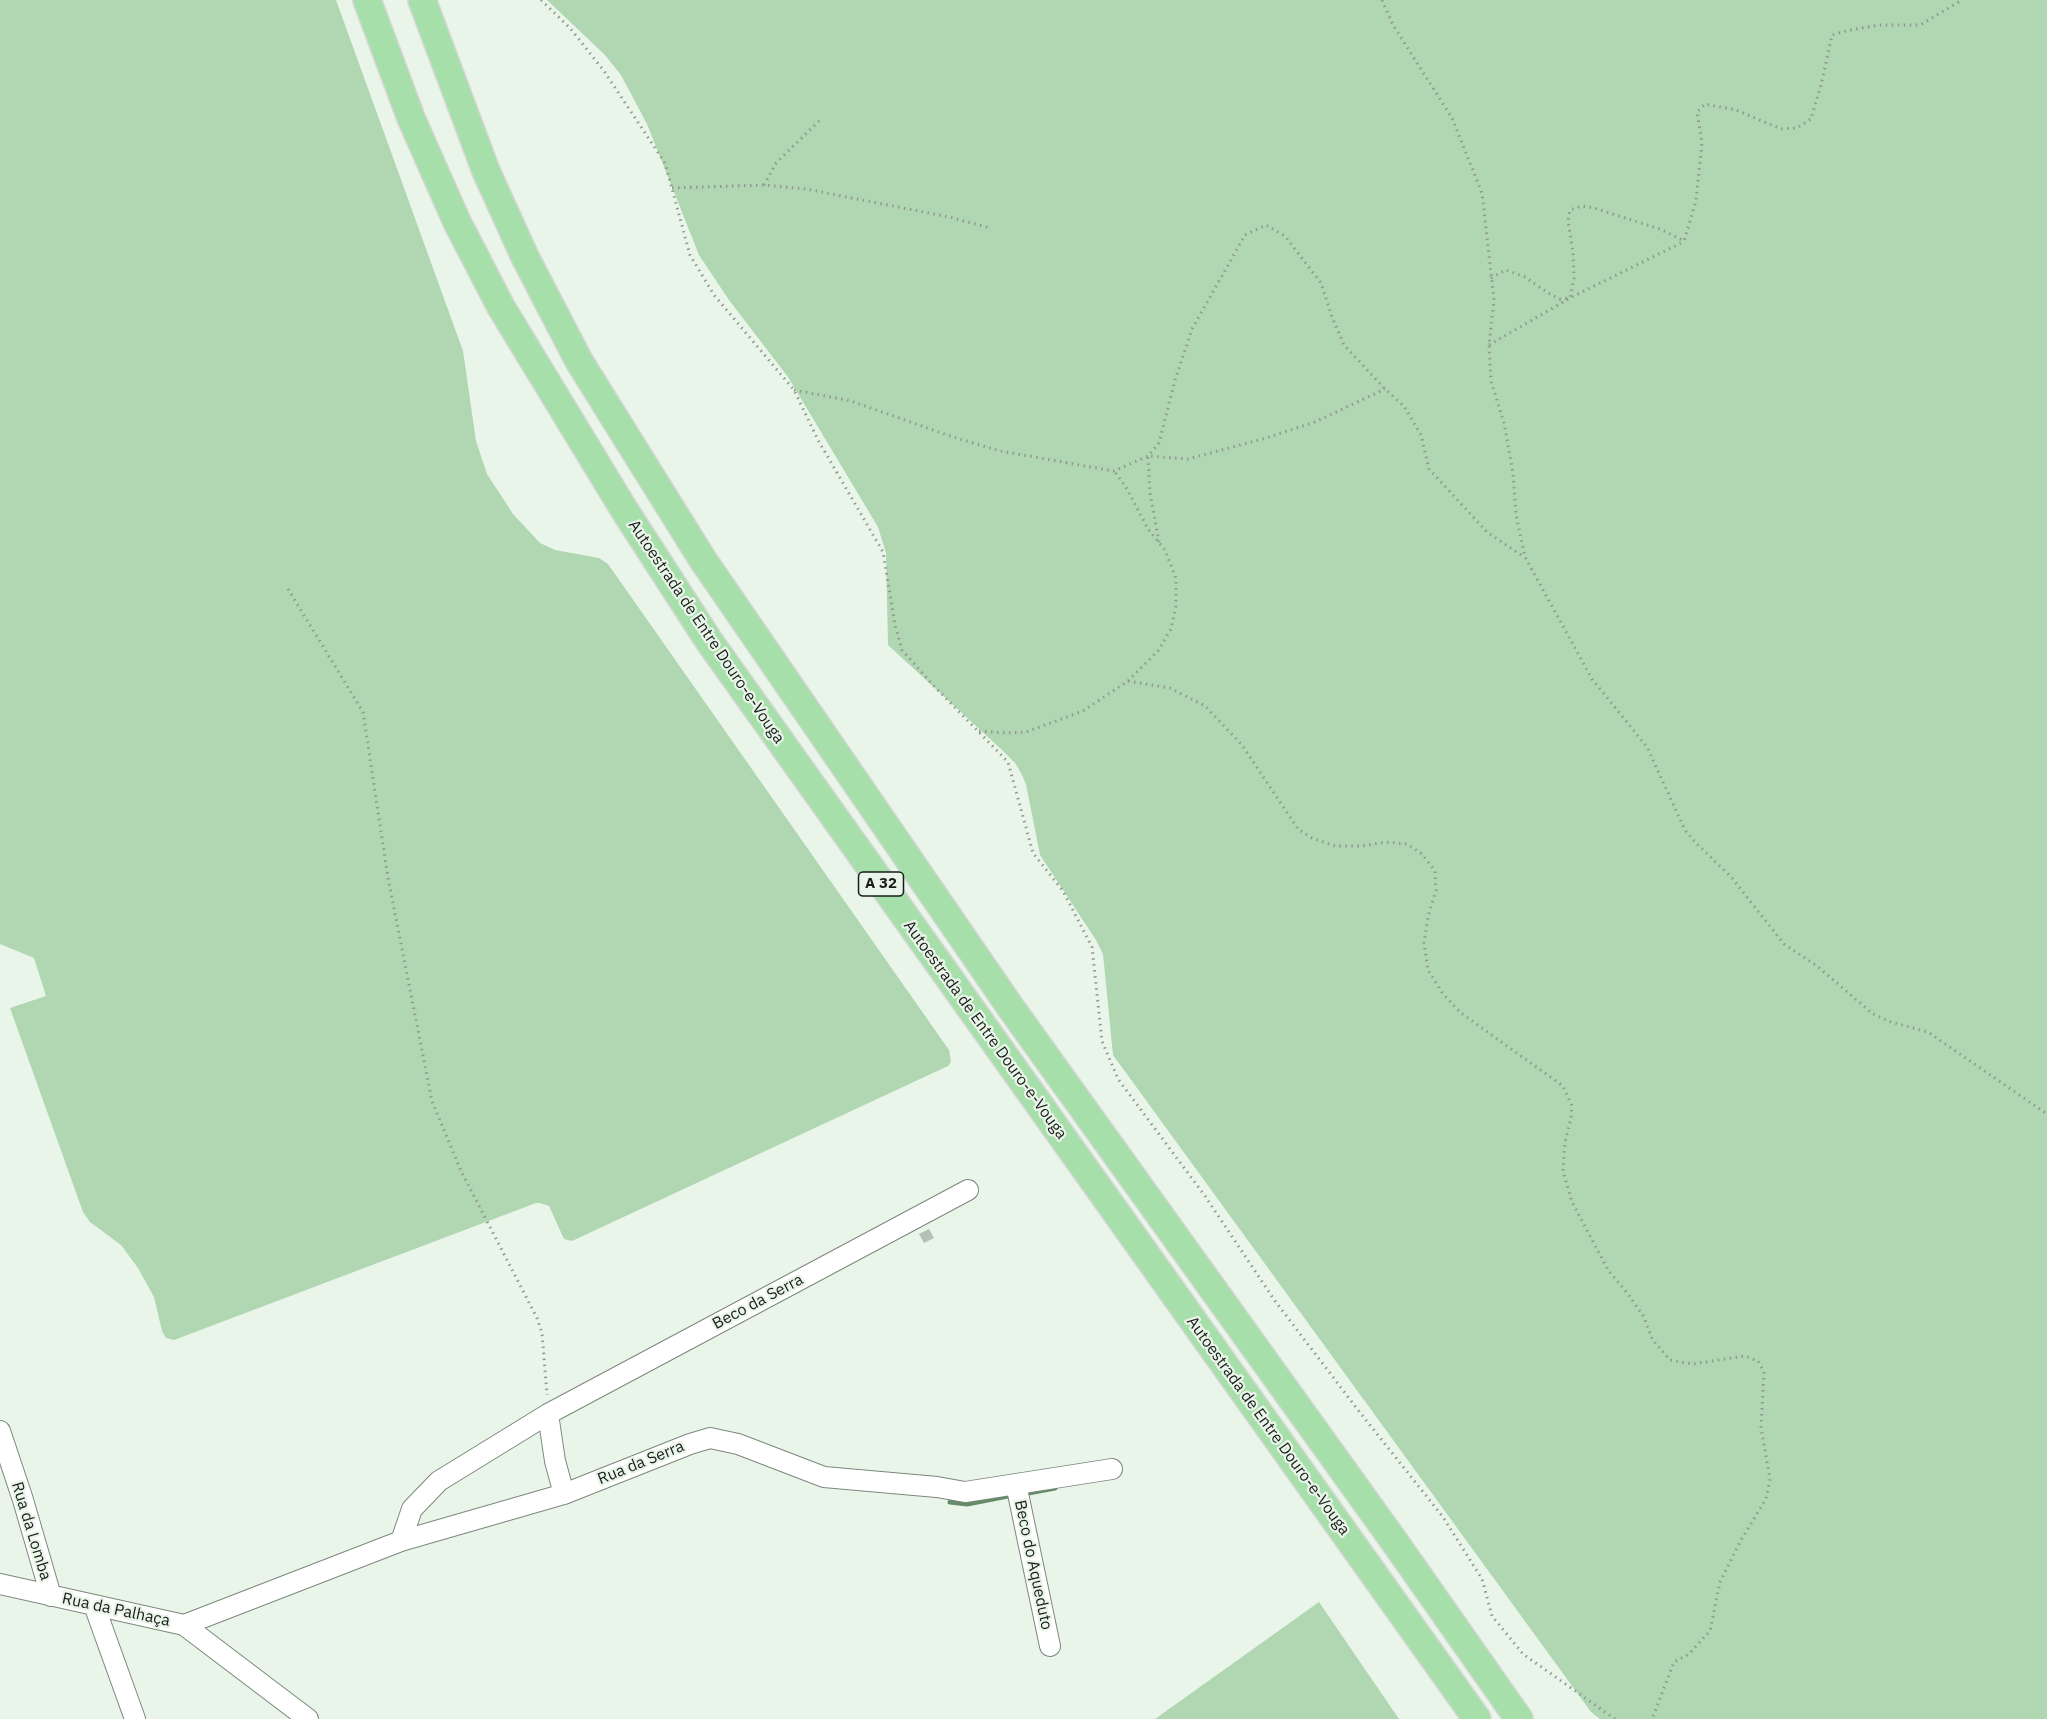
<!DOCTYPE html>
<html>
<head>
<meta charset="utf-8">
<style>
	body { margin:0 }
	canvas { display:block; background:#e9f5e9 }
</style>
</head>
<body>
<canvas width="2047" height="1719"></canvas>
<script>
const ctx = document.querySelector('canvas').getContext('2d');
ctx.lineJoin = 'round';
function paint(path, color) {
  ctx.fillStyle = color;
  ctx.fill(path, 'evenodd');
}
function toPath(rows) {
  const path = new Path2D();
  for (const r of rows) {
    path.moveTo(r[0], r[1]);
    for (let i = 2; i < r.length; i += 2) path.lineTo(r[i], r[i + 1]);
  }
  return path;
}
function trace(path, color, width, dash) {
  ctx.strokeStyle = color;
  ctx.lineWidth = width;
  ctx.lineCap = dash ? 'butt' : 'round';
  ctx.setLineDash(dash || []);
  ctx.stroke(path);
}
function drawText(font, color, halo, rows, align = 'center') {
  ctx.font = font + ' "IBM Plex Sans",sans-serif';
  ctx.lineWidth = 4.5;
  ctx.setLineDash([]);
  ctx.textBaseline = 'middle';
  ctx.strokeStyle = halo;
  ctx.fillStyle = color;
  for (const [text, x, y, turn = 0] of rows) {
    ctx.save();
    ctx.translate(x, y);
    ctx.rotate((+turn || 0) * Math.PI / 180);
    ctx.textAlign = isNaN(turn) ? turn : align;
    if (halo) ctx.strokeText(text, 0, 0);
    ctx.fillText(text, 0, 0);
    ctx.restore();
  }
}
const green = toPath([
	[0,0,336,0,463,351,476,441,487,474,513,514,540,543,555,550,599,558,608,564,949,1050,951,1062,948,1066,572,1241,564,1239,549,1206,540,1203,536,1203,174,1340,166,1338,162,1331,154,1297,138,1268,121,1245,90,1222,83,1212,10,1008,46,996,34,958,0,944],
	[547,0,2047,0,2047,1719,1600,1719,1591,1712,1113,1055,1103,954,1096,940,1040,855,1026,784,1021,773,1015,763,1001,749,888,645,886,553,878,527,788,377,729,300,699,255,647,124,621,75,605,55],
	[1319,1602,1399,1719,1155,1719]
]);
const stream = toPath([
	[1023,1494,1055,1488],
	[950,1502,967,1504,1013,1495]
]);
const building = toPath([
	[929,1229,934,1238,924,1243,919,1234]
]);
const path = toPath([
	[541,0,570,28,604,71,665,163,690,255,714,295,794,390,818,440,883,552,895,625,902,650,932,684,1008,762,1033,853,1063,891,1092,947,1102,1041,1118,1079,1205,1196,1275,1301,1358,1410,1443,1517,1482,1579,1492,1616,1523,1654,1615,1719],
	[1382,0,1393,25,1452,118,1482,193,1494,300,1489,345,1491,381,1504,423,1513,473,1516,515,1525,557,1592,679,1647,747,1685,830,1696,843,1732,878,1784,944,1817,966,1873,1014,1891,1022,1928,1032,2047,1114],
	[764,185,776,163,821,119],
	[672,188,764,185,806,189,949,217,990,228],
	[1491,278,1506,270,1525,277,1548,293,1560,299,1570,298,1574,278,1573,252,1568,221,1570,210,1582,206,1594,208,1660,229,1684,241,1696,201,1702,143,1697,112,1705,104,1736,110,1781,129,1797,128,1811,119,1821,85,1832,35,1850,30,1880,25,1920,25,1962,0],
	[1489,345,1570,298,1683,242],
	[794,390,851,401,947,435,1000,451,1114,471,1148,456,1159,443,1175,380,1192,329,1245,235,1266,225,1285,236,1321,283,1332,317,1344,345,1385,389,1404,406,1421,435,1429,469,1487,532,1524,557],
	[1159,542,1150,493,1148,456,1188,459,1266,438,1315,422,1385,389],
	[288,589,363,712,388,878,432,1101,461,1171,537,1318,542,1333,547,1395],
	[1128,681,1170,688,1205,706,1242,745,1298,829,1312,838,1335,846,1362,846,1385,842,1407,844,1422,854,1435,871,1436,890,1428,917,1424,943,1428,970,1443,994,1461,1013,1563,1086,1572,1106,1571,1118,1565,1142,1563,1171,1572,1202,1608,1270,1628,1294,1644,1317,1652,1339,1670,1360,1692,1364,1745,1356,1758,1361,1764,1372,1761,1427,1770,1479,1766,1499,1741,1540,1720,1582,1710,1631,1689,1654,1674,1662,1652,1719],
	[979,731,1007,733,1026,732,1083,711,1128,681,1158,651,1171,629,1176,606,1176,578,1165,550,1148,529,1126,487,1114,471]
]);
const minor = toPath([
	[548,1414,555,1461,564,1494],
	[0,1431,23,1500,51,1596],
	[1016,1484,1050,1646],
	[401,1541,412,1509,439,1481,548,1414,968,1190],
	[0,1584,184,1625,308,1719],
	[94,1605,135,1719],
	[184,1625,401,1541,564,1494,690,1444,710,1438,738,1444,824,1477,937,1487,965,1492,1112,1469]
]);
const highway = toPath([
	[367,0,411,118,457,222,501,307,625,511,709,641,1477,1719],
	[422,0,486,171,525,257,579,361,703,560,1011,1008,1394,1541,1519,1719]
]);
const shields = [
	[881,884,45]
];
const shieldNames = [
	["A 32",881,884]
];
const streetNames = [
	["Autoestrada de Entre Douro-e-Vouga",706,632,56],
	["Autoestrada de Entre Douro-e-Vouga",985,1030,54],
	["Beco da Serra",758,1302,-28],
	["Autoestrada de Entre Douro-e-Vouga",1268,1426,54],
	["Rua da Serra",641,1463,-22],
	["Rua da Lomba",31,1531,73],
	["Beco do Aqueduto",1033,1565,78],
	["Rua da Palhaça",116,1610,12]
];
paint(green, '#b0d6b2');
trace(stream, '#658c67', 5);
paint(building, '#b4c0b5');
trace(minor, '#7d887d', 22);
trace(highway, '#d6d6d6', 30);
trace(path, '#909990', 3, [1.5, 4.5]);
trace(minor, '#fff', 20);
trace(highway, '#a7dfaa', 27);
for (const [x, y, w] of shields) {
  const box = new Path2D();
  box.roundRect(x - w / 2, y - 12, w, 24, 4.5);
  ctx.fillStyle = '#e9f5e9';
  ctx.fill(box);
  trace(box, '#191d19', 1.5);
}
drawText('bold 15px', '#191d19', null, shieldNames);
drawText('16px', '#191d19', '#e9f5e9', streetNames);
</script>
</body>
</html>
